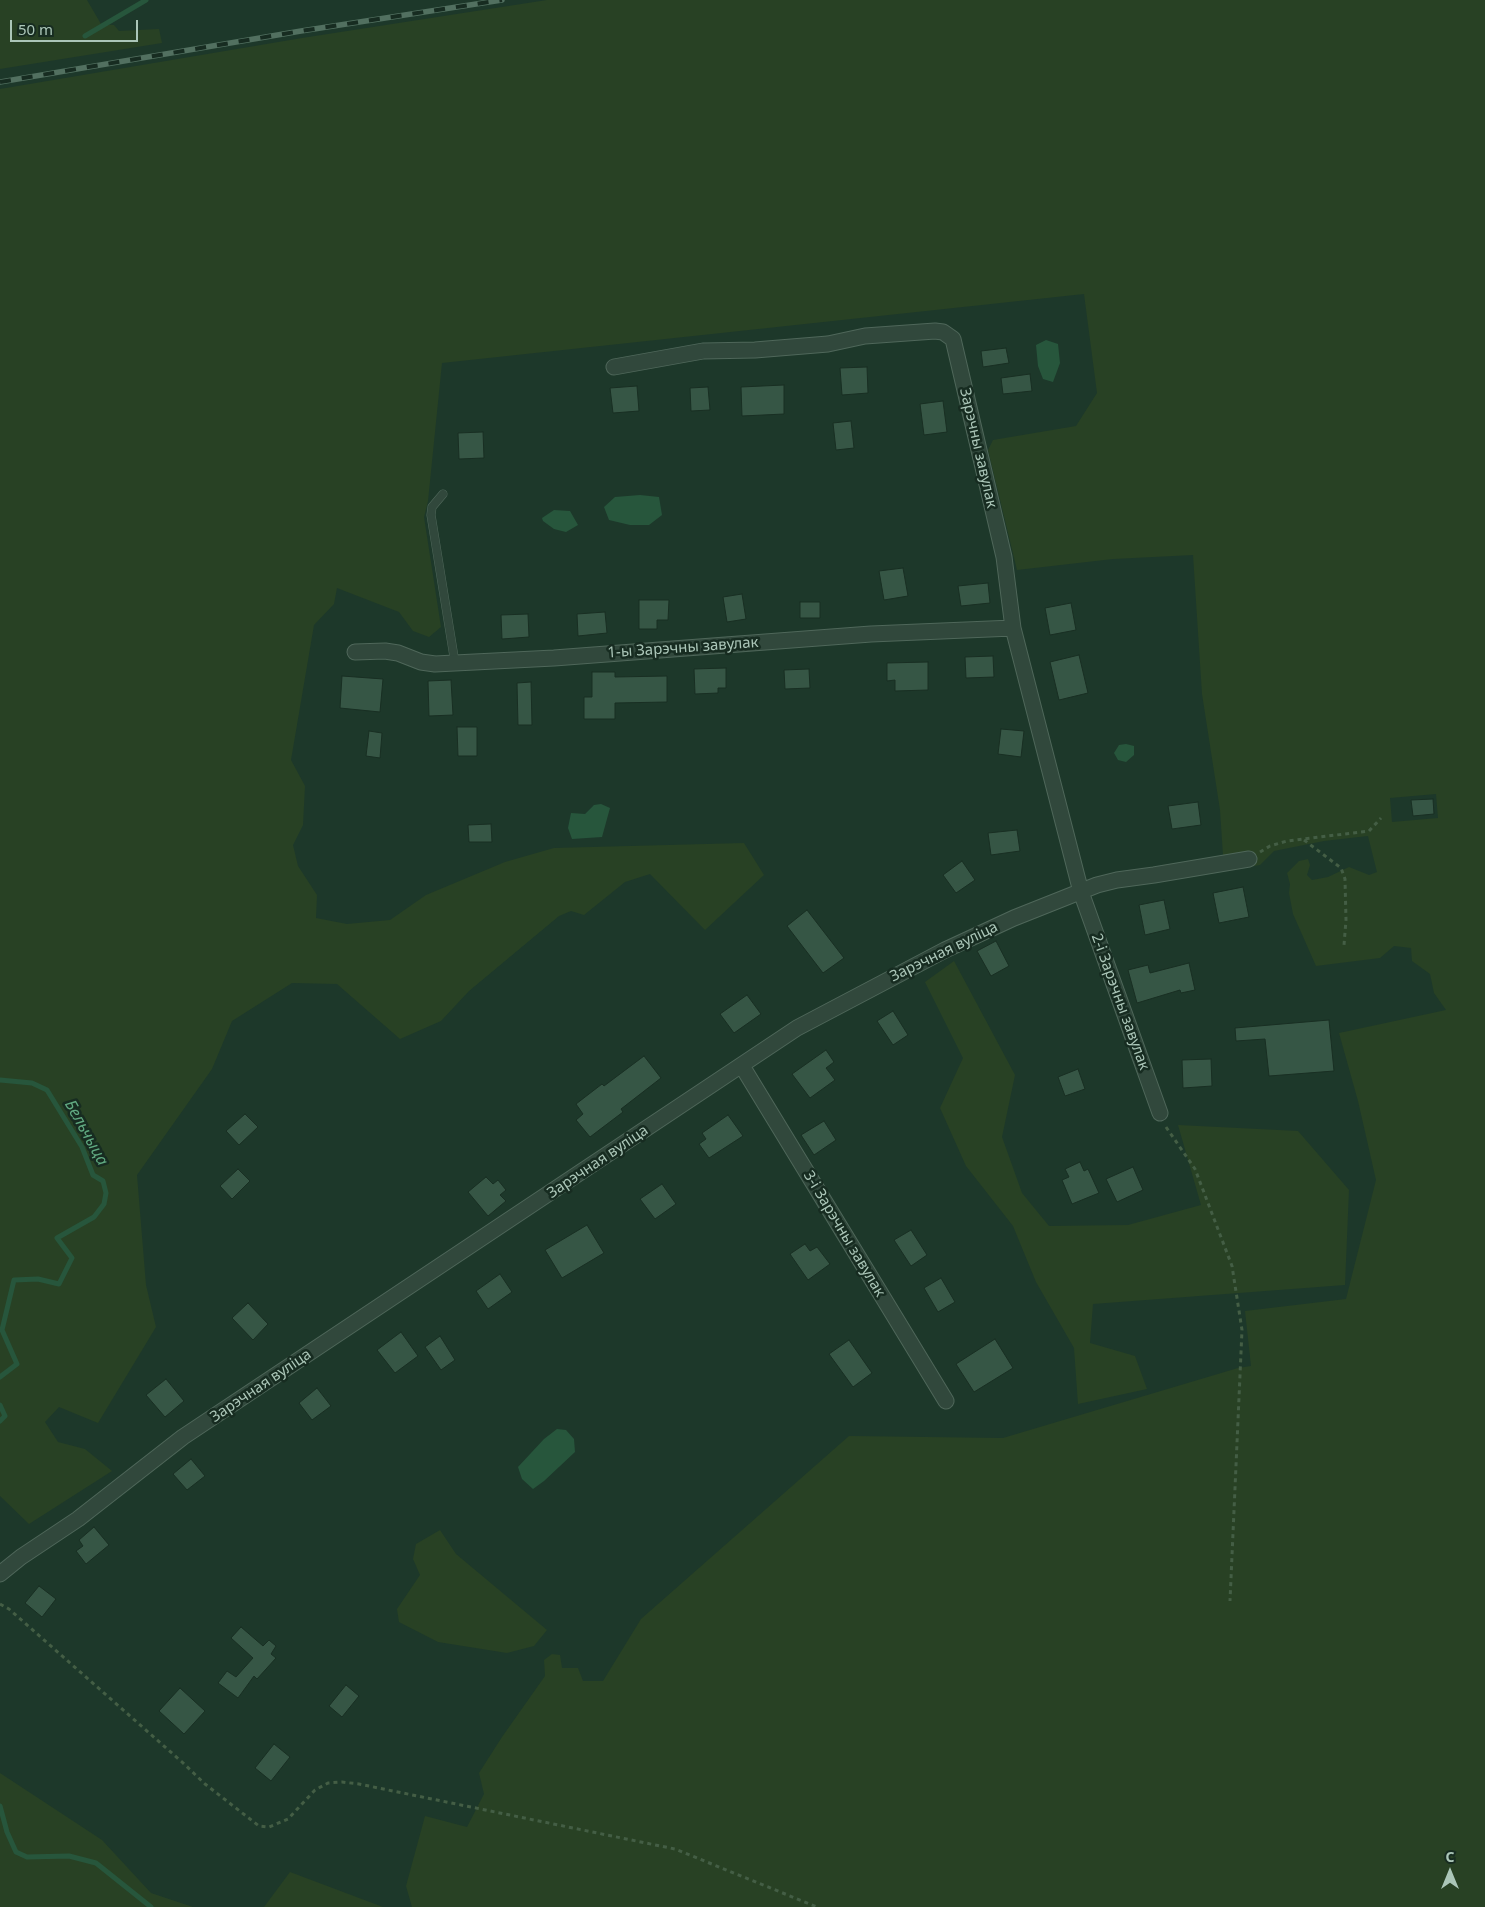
<!DOCTYPE html>
<html>
<head>
<meta charset="utf-8">
<style>
	body { margin:0 }
	#map { position:relative; width:1485px; height:1907px; overflow:hidden; background:#1d382a; font-family:"Noto Sans",sans-serif }
	canvas { display:block }
	.north { position:absolute; left:1425px; top:1847px; width:50px; height:50px; -webkit-text-stroke:4px #172c21; paint-order:stroke; rotate:0deg; font-size:14px; font-weight:700; line-height:20px; text-align:center; color:#abc6b8 }
	.north::after { content:''; display:block; margin:auto; width:18px; height:22px; background:#abc6b8; clip-path:polygon(50% 0,100% 100%,50% 72%,0 100%) }
	.scale { position:absolute; left:10px; top:20px; width:128px; height:22px; box-sizing:border-box; border:2px solid #abc6b8; border-top:0; padding-left:6px; font-size:15px; line-height:18px; white-space:nowrap; color:#abc6b8; -webkit-text-stroke:4px #172c21; paint-order:stroke }
</style>
</head>
<body>
<div id="map">
<canvas width="1485" height="1907"></canvas>
<div class="north">С</div>
<div class="scale">50 m</div>
</div>
<script>
const ctx = document.querySelector('canvas').getContext('2d');
ctx.lineJoin = 'round';
function paint(path, color) {
  ctx.fillStyle = color;
  ctx.fill(path, 'evenodd');
}
function toPath(rows) {
  const path = new Path2D();
  for (const r of rows) {
    path.moveTo(r[0], r[1]);
    for (let i = 2; i < r.length; i += 2) path.lineTo(r[i], r[i + 1]);
  }
  return path;
}
function trace(path, color, width, dash) {
  ctx.strokeStyle = color;
  ctx.lineWidth = width;
  ctx.lineCap = dash ? 'butt' : 'round';
  ctx.setLineDash(dash || []);
  ctx.stroke(path);
}
function drawText(font, color, halo, rows, align = 'center') {
  ctx.font = font + ' "Noto Sans",sans-serif';
  ctx.lineWidth = 5;
  ctx.setLineDash([]);
  ctx.textBaseline = 'middle';
  ctx.strokeStyle = halo;
  ctx.fillStyle = color;
  for (const [text, x, y, turn = 0] of rows) {
    ctx.save();
    ctx.translate(x, y);
    ctx.rotate((+turn || 0) * Math.PI / 180);
    ctx.textAlign = isNaN(turn) ? turn : align;
    if (halo) ctx.strokeText(text, 0, 0);
    ctx.fillText(text, 0, 0);
    ctx.restore();
  }
}
const green = toPath([
	[0,0,87,0,101,24,114,25,119,31,159,29,162,43,0,69],
	[547,0,1485,0,1485,1907,412,1907,406,1886,425,1816,467,1827,484,1794,479,1773,502,1737,545,1676,544,1660,552,1654,560,1655,562,1668,578,1668,583,1681,603,1681,641,1619,849,1436,1003,1438,1238,1368,1251,1366,1245,1311,1346,1299,1376,1180,1358,1101,1339,1033,1446,1010,1434,993,1430,974,1412,961,1411,948,1394,946,1380,958,1316,966,1293,914,1289,893,1290,884,1287,873,1299,861,1308,859,1310,865,1307,875,1312,880,1328,877,1349,867,1369,875,1377,872,1368,836,1324,841,1274,851,1260,865,1224,871,1220,810,1202,694,1193,555,1113,559,1017,570,988,450,993,440,1076,426,1097,393,1084,294,442,363,428,501,424,517,441,627,429,637,413,631,399,612,337,588,334,604,314,625,291,760,305,786,303,825,293,845,298,866,317,895,316,918,347,924,390,920,426,895,505,862,554,848,744,843,764,875,705,930,650,874,625,882,584,915,571,911,559,916,469,991,441,1021,400,1039,337,984,292,983,232,1021,212,1069,137,1175,146,1285,156,1327,98,1423,59,1407,45,1422,58,1442,85,1449,112,1471,29,1524,0,1496,0,89,302,38],
	[1436,794,1438,818,1392,822,1390,798],
	[954,961,1015,1075,1002,1137,1022,1193,1049,1226,1128,1225,1201,1205,1178,1125,1298,1131,1349,1190,1345,1285,1093,1304,1090,1343,1135,1356,1147,1389,1078,1404,1074,1348,1036,1282,1013,1226,966,1166,940,1108,963,1058,925,982],
	[440,1530,456,1554,547,1630,534,1646,507,1653,438,1642,399,1622,397,1609,420,1575,413,1559,416,1544],
	[0,1773,102,1840,151,1893,193,1907,0,1907],
	[290,1872,383,1907,264,1907]
]);
const water = toPath([
	[1046,340,1058,344,1060,363,1053,382,1043,379,1038,366,1036,345],
	[640,495,659,497,662,515,649,525,630,525,609,520,604,507,615,497],
	[554,510,570,511,578,525,566,532,554,529,543,521,542,518],
	[1126,744,1134,746,1134,755,1126,762,1118,760,1114,753,1119,745],
	[601,804,610,808,602,837,572,839,568,828,571,813,585,814,594,805],
	[557,1429,566,1430,574,1439,575,1452,544,1481,533,1489,522,1479,518,1467,544,1439]
]);
const stream = toPath([
	[85,36,146,0],
	[0,1080,32,1083,47,1090,82,1147,93,1175,103,1181,106,1193,104,1204,94,1217,57,1238,72,1258,59,1284,38,1279,14,1280,2,1330,17,1364,0,1377],
	[0,1405,5,1416,0,1421],
	[0,1806,7,1832,16,1852,27,1857,69,1856,96,1863,151,1907]
]);
const building = toPath([
	[1006,348,1009,363,983,367,981,351,1006,348],
	[867,367,868,393,842,395,840,368,867,367],
	[1030,374,1032,391,1003,394,1001,378,1030,374],
	[784,385,784,414,742,416,741,387,784,385],
	[637,386,639,411,613,413,610,388,637,386],
	[708,387,710,410,691,411,690,388,708,387],
	[943,401,947,432,924,435,920,404,943,401],
	[851,421,854,448,836,450,833,423,851,421],
	[483,432,484,458,459,459,458,433,483,432],
	[903,568,908,596,884,600,879,571,903,568],
	[988,583,990,603,961,606,958,586,988,583],
	[742,594,746,619,727,622,723,597,742,594],
	[639,600,669,600,668,620,657,620,657,629,639,629,639,600],
	[800,602,820,602,820,618,800,618,800,602],
	[1071,603,1076,630,1050,635,1045,608,1071,603],
	[605,612,607,633,578,636,577,614,605,612],
	[528,614,529,637,502,639,501,615,528,614],
	[1079,655,1088,693,1059,700,1050,662,1079,655],
	[993,656,994,677,966,678,965,657,993,656],
	[928,662,928,690,895,691,895,680,887,681,887,663,928,662],
	[726,668,726,688,718,688,718,693,695,694,694,669,726,668],
	[809,669,810,688,785,689,784,670,809,669],
	[592,672,615,672,615,677,667,676,667,702,615,703,615,719,584,719,584,697,592,697,592,672],
	[342,676,383,679,380,712,340,708,342,676],
	[451,680,453,715,429,716,428,681,451,680],
	[531,682,532,725,518,725,517,683,531,682],
	[457,727,477,727,477,756,458,756,457,727],
	[1001,729,1024,731,1021,757,998,754,1001,729],
	[369,731,382,733,380,758,366,756,369,731],
	[1433,799,1434,814,1413,816,1411,800,1433,799],
	[1198,802,1201,825,1172,829,1168,806,1198,802],
	[491,824,492,842,469,842,468,825,491,824],
	[1017,830,1020,851,991,855,988,833,1017,830],
	[962,861,975,880,956,893,943,875,962,861],
	[1243,887,1249,917,1219,923,1213,893,1243,887],
	[1164,900,1170,929,1145,935,1139,905,1164,900],
	[807,910,844,958,823,973,787,926,807,910],
	[996,941,1009,966,991,976,977,951,996,941],
	[1189,963,1195,990,1181,993,1180,990,1137,1003,1128,970,1148,965,1150,973,1189,963],
	[747,995,761,1014,734,1033,720,1014,747,995],
	[893,1011,908,1035,893,1045,877,1021,893,1011],
	[1329,1020,1334,1071,1269,1076,1265,1039,1236,1041,1235,1028,1329,1020],
	[826,1050,834,1062,826,1068,835,1080,810,1098,792,1074,826,1050],
	[644,1056,661,1078,621,1109,623,1112,590,1137,576,1120,583,1114,576,1104,602,1084,604,1086,644,1056],
	[1211,1059,1212,1086,1183,1088,1182,1060,1211,1059],
	[1078,1069,1085,1089,1065,1096,1058,1077,1078,1069],
	[245,1114,258,1127,239,1145,226,1131,245,1114],
	[728,1115,743,1136,709,1158,699,1144,706,1139,702,1133,728,1115],
	[824,1121,836,1140,814,1155,801,1135,824,1121],
	[1080,1162,1084,1171,1088,1169,1099,1193,1072,1204,1062,1180,1069,1177,1065,1169,1080,1162],
	[1133,1167,1143,1190,1117,1202,1106,1179,1133,1167],
	[238,1169,250,1181,232,1199,220,1186,238,1169],
	[486,1177,493,1184,498,1180,506,1190,500,1195,506,1201,488,1216,468,1192,486,1177],
	[662,1184,676,1204,655,1219,640,1199,662,1184],
	[587,1225,604,1253,562,1278,545,1250,587,1225],
	[911,1230,927,1255,911,1266,894,1240,911,1230],
	[805,1244,810,1251,817,1247,830,1264,808,1280,790,1254,805,1244],
	[500,1274,512,1292,488,1309,476,1291,500,1274],
	[941,1278,955,1302,938,1312,924,1288,941,1278],
	[248,1303,268,1324,253,1340,232,1318,248,1303],
	[401,1332,418,1356,395,1373,377,1350,401,1332],
	[440,1336,455,1360,441,1370,425,1347,440,1336],
	[995,1339,1013,1368,974,1392,956,1364,995,1339],
	[849,1340,872,1373,853,1387,829,1354,849,1340],
	[166,1379,184,1401,165,1417,146,1395,166,1379],
	[317,1388,331,1406,312,1420,299,1403,317,1388],
	[191,1459,205,1476,187,1490,173,1474,191,1459],
	[94,1527,109,1545,86,1564,76,1551,83,1546,79,1540,94,1527],
	[39,1586,56,1599,42,1617,25,1603,39,1586],
	[241,1627,263,1646,269,1640,276,1646,271,1654,276,1658,257,1679,254,1676,238,1698,218,1683,227,1671,236,1677,253,1658,231,1638,241,1627],
	[346,1685,359,1696,342,1717,329,1706,346,1685],
	[180,1688,205,1711,184,1734,159,1711,180,1688],
	[274,1744,290,1757,271,1781,255,1768,274,1744]
]);
const path = toPath([
	[1304,840,1341,868,1345,879,1346,920,1344,945],
	[1260,852,1270,846,1287,841,1369,831,1381,818],
	[1166,1127,1195,1169,1232,1266,1242,1330,1230,1601],
	[0,1604,9,1609,182,1762,205,1784,259,1826,269,1827,288,1819,315,1790,328,1783,342,1782,359,1784,675,1849,817,1907]
]);
const service = toPath([
	[443,494,432,507,431,515,455,663]
]);
const minor = toPath([
	[614,367,703,351,755,350,828,344,865,336,935,331,943,332,953,339,1004,557,1013,628,1081,892,1160,1113],
	[355,652,385,651,398,653,421,662,435,664,554,658,871,634,1013,628],
	[742,1066,946,1401],
	[0,1574,21,1557,78,1519,183,1437,797,1028,945,950,1014,918,1097,885,1117,880,1154,875,1249,859]
]);
const rail = toPath([
	[0,82,301,31,502,0]
]);
const streetNames = [
	["Зарэчны завулак",978,448,77],
	["1-ы Зарэчны завулак",683,648,-4],
	["Зарэчная вуліца",944,952,-26],
	["2-і Зарэчны завулак",1120,1002,70],
	["Зарэчная вуліца",598,1162,-34],
	["3-і Зарэчны завулак",844,1234,59],
	["Зарэчная вуліца",261,1386,-34]
];
const waterNames = [
	["Бельчыца",86,1133,61]
];
paint(green, '#284124');
paint(water, '#27563c');
trace(stream, '#27563c', 5);
paint(building, '#365645');
trace(building, '#192f23', 1);
trace(service, '#4f675a', 9);
trace(minor, '#4f675a', 17);
trace(path, '#445e45', 3, [4, 4]);
trace(service, '#31483c', 8);
trace(minor, '#31483c', 15);
trace(rail, '#527060', 5.5);
trace(rail, '#172c21', 4, [11]);
drawText('15px', '#abc6b8', '#172c21', streetNames);
drawText('italic 16px', '#60a981', '#172c21', waterNames);
</script>
</body>
</html>
